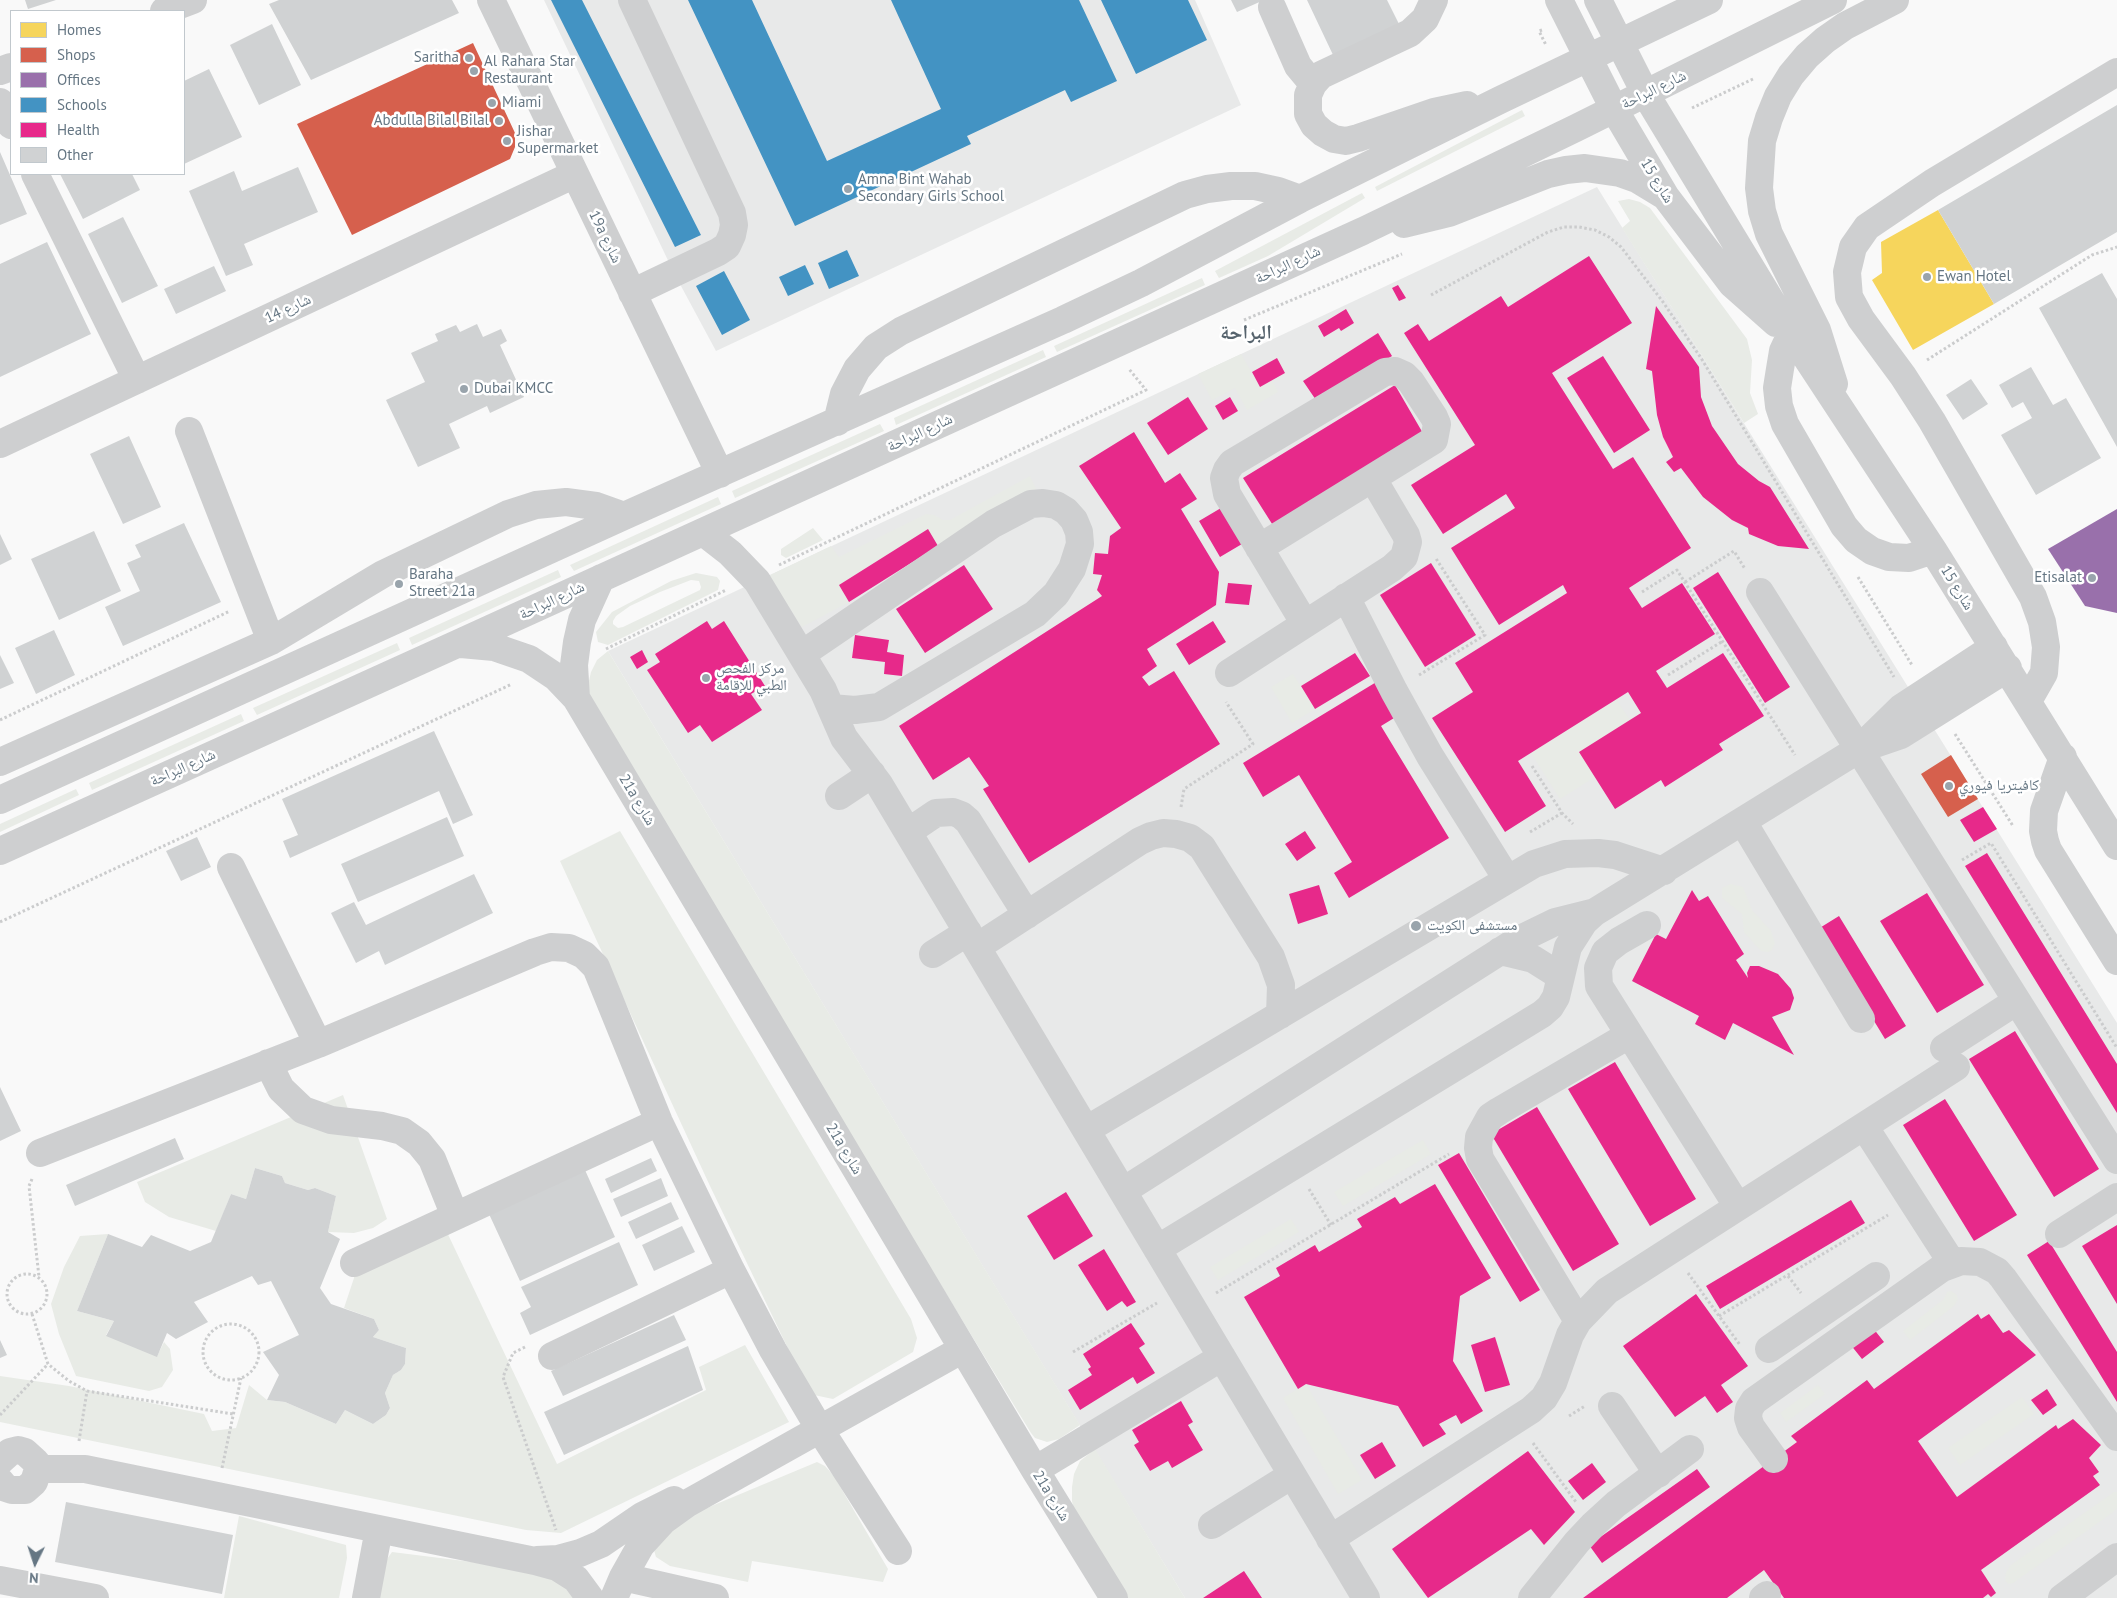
<!DOCTYPE html>
<html>
<head>
<meta charset="utf-8">
<style>
	body { margin:0 }
	#map { position:relative; width:2117px; height:1598px; overflow:hidden; background:#f9f9f9; font-family:"PT Sans",sans-serif }
	canvas { display:block }
	.legend { position:absolute; left:10px; top:10px; width:175px; height:165px; box-sizing:border-box; background:#fff; border:1px solid #c1c8cd; margin:0; padding:6px 9px; list-style:none; font-size:15px; color:#657683 }
	.legend li { display:flex; align-items:center; gap:10px; height:25px }
	.legend b { width:25px; border:1px solid #c1c8cd }
	.north { position:absolute; left:10px; top:1538px; width:50px; height:50px; -webkit-text-stroke:4px #fff; paint-order:stroke; rotate:184deg; font-size:14px; font-weight:700; line-height:20px; text-align:center; color:#657683 }
	.north::after { content:''; display:block; margin:auto; width:18px; height:22px; background:#657683; clip-path:polygon(50% 0,100% 100%,50% 72%,0 100%) }
</style>
</head>
<body>
<div id="map">
<canvas width="2117" height="1598"></canvas>
<ul class="legend">
<li><b style="height:14px;background:#f6d55c"></b>Homes</li>
<li><b style="height:14px;background:#d6604d"></b>Shops</li>
<li><b style="height:14px;background:#9970ab"></b>Offices</li>
<li><b style="height:14px;background:#4393c3"></b>Schools</li>
<li><b style="height:14px;background:#e7298a"></b>Health</li>
<li><b style="height:14px;background:#d0d2d3"></b>Other</li>
</ul>
<div class="north">N</div>
</div>
<script>
const ctx = document.querySelector('canvas').getContext('2d');
ctx.lineJoin = 'round';
function paint(path, color) {
  ctx.fillStyle = color;
  ctx.fill(path, 'evenodd');
}
function toPath(rows) {
  const path = new Path2D();
  for (const r of rows) {
    if (r.length === 3) {
      path.moveTo(r[0] + r[2], r[1]);
      path.arc(r[0], r[1], r[2], 0, 2 * Math.PI);
      continue;
    }
    path.moveTo(r[0], r[1]);
    for (let i = 2; i < r.length; i += 2) path.lineTo(r[i], r[i + 1]);
  }
  return path;
}
function trace(path, color, width, dash) {
  ctx.strokeStyle = color;
  ctx.lineWidth = width;
  ctx.lineCap = dash ? 'butt' : 'round';
  ctx.setLineDash(dash || []);
  ctx.stroke(path);
}
function drawText(font, color, halo, rows, align = 'center') {
  ctx.font = font + ' "PT Sans","Noto Naskh Arabic",sans-serif';
  ctx.lineWidth = 5;
  ctx.setLineDash([]);
  ctx.textBaseline = 'middle';
  ctx.strokeStyle = halo;
  ctx.fillStyle = color;
  for (const [text, x, y, turn = 0] of rows) {
    ctx.save();
    ctx.translate(x, y);
    ctx.rotate((+turn || 0) * Math.PI / 180);
    ctx.textAlign = isNaN(turn) ? turn : align;
    if (halo) ctx.strokeText(text, 0, 0);
    ctx.fillText(text, 0, 0);
    ctx.restore();
  }
}
const built = toPath([
	[544,0,1195,0,1241,105,716,351,674,273],
	[1597,187,2117,1023,2117,1598,1185,1598,608,651]
]);
const green = toPath([
	[1522,110,1525,116,1377,191,1375,187],
	[1362,193,1365,198,1268,256,1219,278,1215,271],
	[1629,199,1640,202,1650,208,1747,339,1752,360,1750,393,1758,414,1744,423,1622,228,1630,221,1618,201],
	[1202,278,1205,285,1057,352,1054,346],
	[1043,350,1046,357,896,425,894,418],
	[1241,354,1260,387,1272,380,1278,392,1247,410,1235,388,1212,400,1198,374],
	[880,424,884,431,735,498,732,491],
	[1030,476,1038,493,938,546,927,529,839,585,849,602,802,627,768,576,831,546,839,557,926,514,934,515,943,520,950,520],
	[718,497,721,504,574,571,570,565],
	[813,528,823,540,786,558,781,555,781,549],
	[558,570,561,577,412,645,409,638],
	[696,573,717,577,720,581,718,590,608,645,598,642,596,632,612,612,671,581],
	[691,580,699,581,701,587,700,590,623,627,618,628,613,624,613,621,616,616,630,606,660,592],
	[397,643,400,650,257,715,253,708],
	[608,651,1080,1425,1059,1439,1047,1442,1035,1438,1031,1433,598,723,588,699,588,685,591,672,597,660],
	[1293,674,1315,709,1292,723,1271,687],
	[1616,699,1630,720,1595,777,1560,799,1531,753],
	[241,714,244,721,92,790,89,783],
	[76,789,79,795,0,832,0,824],
	[620,831,911,1319,917,1338,913,1352,833,1399,814,1395,805,1384,710,1186,560,861],
	[1730,884,1743,887,1752,910,1771,931,1775,943,1772,950,1768,952,1761,951,1744,932,1742,914,1722,898,1722,888],
	[343,1095,387,1219,373,1228,354,1233,328,1232,336,1196,315,1188,308,1190,285,1183,282,1176,255,1168,246,1199,231,1194,216,1231,169,1217,145,1202,137,1182],
	[1423,1140,1431,1154,1343,1206,1334,1192],
	[1291,1219,1299,1232,1218,1280,1210,1267],
	[444,1226,557,1464,706,1390,699,1367,745,1345,789,1422,561,1533,526,1530,0,1422,0,1376,69,1386,204,1414,212,1431,236,1428,249,1385,267,1400,285,1402,336,1424,345,1410,373,1424,386,1415,390,1408,385,1393,393,1375,401,1370,405,1364,406,1348,373,1337,379,1330,374,1319,344,1308,354,1278,354,1265],
	[108,1234,77,1311,114,1321,106,1335,157,1356,164,1342,170,1349,173,1370,162,1387,149,1391,76,1376,59,1334,51,1304,64,1267,80,1236],
	[1951,1291,1957,1295,1958,1299,1954,1306,1910,1340,1903,1331,1944,1299,1947,1292],
	[1306,1384,1362,1480,1338,1494,1283,1398],
	[1818,1385,1825,1394,1786,1422,1780,1413],
	[2022,1397,2034,1414,1960,1465,1948,1448],
	[1095,1449,1185,1598,1126,1598,1075,1514,1072,1501,1072,1487,1074,1474,1080,1461],
	[817,1462,825,1466,834,1476,888,1569,883,1582,752,1561,748,1582,670,1566,656,1557,652,1543,678,1520],
	[2114,1492,2117,1492,2117,1508,2112,1513,2013,1583,2009,1584,2005,1581,2006,1572,2011,1565],
	[239,1516,346,1545,347,1558,339,1598,224,1598],
	[392,1552,512,1567,566,1580,580,1598,376,1598,382,1566]
]);
const homes = toPath([
	[1938,210,1994,304,1913,350,1872,280,1882,273,1881,242]
]);
const shops = toPath([
	[473,43,515,133,515,147,510,159,352,235,297,124],
	[1951,755,1978,799,1948,817,1921,774]
]);
const offices = toPath([
	[2117,509,2117,613,2085,606,2048,549]
]);
const schools = toPath([
	[551,0,582,0,701,235,675,247],
	[688,0,752,0,827,161,941,109,891,0,1079,0,1117,81,1071,102,1065,90,967,136,971,144,795,226],
	[1101,0,1188,0,1207,40,1136,74],
	[847,250,859,276,829,289,818,263],
	[805,265,814,284,788,296,779,277],
	[724,271,750,320,722,335,696,286]
]);
const health = toPath([
	[1589,256,1632,323,1552,373,1613,469,1633,457,1691,548,1629,588,1642,608,1682,583,1715,634,1656,671,1667,688,1723,653,1764,716,1719,744,1723,750,1665,787,1661,780,1615,809,1579,752,1641,713,1628,692,1518,761,1546,806,1505,832,1432,718,1473,692,1455,663,1567,593,1563,585,1499,625,1451,548,1515,508,1506,494,1443,534,1411,485,1475,445,1404,333,1418,324,1429,341,1501,296,1508,307],
	[1398,285,1406,298,1399,301,1392,288],
	[1656,306,1699,367,1701,397,1712,426,1738,464,1759,481,1770,487,1809,549,1778,546,1749,534,1748,528,1732,520,1703,497,1681,468,1674,472,1666,462,1673,457,1663,437,1657,415,1652,371,1646,369],
	[1346,309,1354,323,1341,331,1339,328,1324,337,1318,326],
	[1378,333,1392,356,1318,403,1303,381],
	[1603,356,1650,430,1614,453,1567,378],
	[1277,358,1285,373,1260,387,1252,372],
	[1395,385,1424,435,1274,527,1243,478],
	[1188,397,1208,429,1168,455,1147,423],
	[1230,397,1238,411,1223,420,1215,406],
	[1134,432,1165,483,1180,473,1197,499,1181,509,1219,572,1216,605,1147,649,1157,666,1142,677,1149,686,1174,671,1220,744,1029,863,983,789,989,786,969,757,933,780,899,726,1102,596,1097,590,1102,575,1093,574,1095,553,1108,554,1110,536,1121,528,1079,466],
	[1221,508,1242,544,1220,557,1199,521],
	[928,529,938,546,849,602,839,585],
	[1431,563,1476,635,1425,667,1380,595],
	[964,565,993,609,925,653,896,609],
	[1718,572,1790,687,1765,703,1693,588],
	[1228,583,1252,585,1249,605,1225,603],
	[707,621,712,629,724,621,765,686,751,694,762,710,712,742,700,725,688,733,647,670,660,662,655,654],
	[1213,621,1226,642,1189,665,1176,644],
	[855,635,889,640,887,652,904,655,902,676,884,674,885,662,852,658],
	[642,650,648,662,637,669,630,657],
	[1355,653,1370,676,1315,709,1301,686],
	[1378,681,1399,715,1381,726,1449,838,1349,898,1334,873,1352,862,1299,775,1263,797,1243,763],
	[1983,807,1997,829,1974,842,1960,820],
	[1305,831,1316,848,1297,861,1285,844],
	[1987,853,2117,1064,2117,1113,1965,866],
	[1319,885,1328,914,1298,924,1289,894],
	[1692,890,1699,901,1708,896,1744,954,1736,960,1748,978,1747,973,1750,966,1759,966,1778,974,1791,989,1794,998,1790,1010,1772,1017,1794,1055,1733,1023,1725,1040,1695,1024,1699,1016,1632,981,1656,934,1666,939],
	[1927,893,1984,985,1937,1013,1880,921],
	[1839,916,1906,1026,1885,1039,1818,929],
	[2015,1031,2099,1169,2054,1197,1969,1059],
	[1615,1062,1696,1199,1650,1226,1568,1089],
	[1945,1099,2017,1215,1974,1241,1903,1125],
	[1537,1107,1619,1244,1573,1271,1491,1134],
	[1459,1153,1540,1290,1520,1302,1438,1165],
	[1435,1184,1491,1278,1460,1296,1453,1361,1483,1411,1461,1424,1456,1415,1439,1424,1446,1434,1423,1447,1398,1406,1306,1384,1298,1389,1244,1297,1280,1276,1276,1268,1315,1245,1319,1252,1362,1227,1357,1219,1395,1197,1400,1204],
	[1066,1192,1093,1236,1054,1260,1027,1216],
	[1851,1200,1865,1223,1720,1309,1706,1286],
	[2117,1225,2117,1304,2082,1246],
	[2049,1241,2117,1352,2117,1402,2027,1255],
	[1104,1249,1136,1302,1127,1307,1122,1301,1107,1311,1078,1265],
	[1696,1294,1748,1366,1721,1385,1733,1402,1717,1413,1705,1396,1675,1417,1623,1346],
	[1978,1314,1981,1319,1989,1314,2003,1333,2009,1330,2036,1355,1918,1441,1957,1497,2056,1425,2058,1429,2073,1419,2101,1445,2089,1458,2099,1472,2093,1476,2100,1485,1981,1570,1996,1593,1991,1597,1988,1594,1983,1598,1784,1598,1764,1570,1727,1598,1583,1598,1797,1442,1791,1436,1867,1380,1874,1389],
	[1131,1323,1145,1344,1139,1348,1155,1373,1137,1384,1133,1377,1080,1410,1068,1390,1092,1375,1088,1369,1091,1367,1083,1354],
	[1873,1328,1884,1342,1862,1359,1850,1344],
	[1495,1337,1510,1385,1485,1392,1471,1345],
	[2047,1389,2057,1405,2043,1415,2031,1400],
	[1181,1401,1193,1422,1188,1425,1203,1450,1172,1468,1168,1461,1150,1471,1134,1445,1139,1442,1132,1430],
	[1382,1442,1396,1466,1375,1479,1360,1455],
	[1528,1451,1575,1512,1544,1545,1531,1529,1428,1598,1392,1549],
	[1592,1463,1606,1482,1583,1500,1568,1481],
	[1697,1469,1710,1487,1602,1563,1589,1545],
	[1244,1571,1262,1598,1203,1598]
]);
const building = toPath([
	[25,0,56,0,28,9],
	[279,0,452,0,459,13,311,80,269,4],
	[1231,0,1264,0,1237,12],
	[1307,0,1387,0,1400,26,1334,57],
	[272,24,301,85,259,105,230,45],
	[209,69,242,137,184,164,184,81],
	[2117,105,2117,232,1994,304,1938,210],
	[0,152,27,214,0,225],
	[298,167,318,212,244,244,253,265,226,276,189,191,234,171,242,191],
	[60,174,132,174,140,190,83,219],
	[123,217,158,286,122,303,88,234],
	[47,242,91,334,0,377,0,264],
	[214,266,226,291,176,314,164,289],
	[2102,273,2117,299,2117,447,2039,308],
	[477,324,483,337,501,329,507,341,500,345,524,397,490,413,487,406,449,424,460,448,418,467,386,400,425,382,411,353,438,341,435,334,456,325,460,332],
	[2031,367,2053,405,2066,398,2101,458,2036,495,2001,435,2032,418,2023,402,2012,408,1999,385],
	[1971,379,1988,404,1963,420,1946,395],
	[129,436,161,507,123,524,90,454],
	[184,523,221,602,123,646,105,607,140,591,127,563,141,557,135,545],
	[94,531,121,591,59,620,31,559],
	[0,534,12,559,0,565],
	[54,630,75,675,36,694,15,648],
	[0,655,14,683,0,689],
	[434,731,473,815,453,824,439,791,290,858,283,841,298,835,282,799],
	[447,817,464,856,358,902,341,864],
	[197,837,211,867,181,881,166,851],
	[474,874,493,913,385,965,379,951,356,963,331,913,354,902,366,925],
	[0,1087,21,1131,0,1141],
	[175,1138,184,1159,75,1206,66,1185],
	[651,1158,657,1171,611,1193,605,1179],
	[255,1168,282,1176,285,1183,308,1190,315,1188,336,1196,328,1232,340,1239,320,1288,331,1304,374,1319,379,1330,373,1337,406,1348,405,1364,401,1370,393,1375,385,1393,390,1408,386,1415,373,1424,345,1410,336,1424,285,1402,267,1400,279,1375,263,1352,299,1335,271,1281,258,1285,252,1276,194,1302,208,1322,176,1339,167,1333,157,1357,106,1336,114,1321,77,1311,108,1234,142,1247,151,1235,190,1251,211,1242,231,1194,246,1199],
	[585,1170,615,1237,520,1281,489,1214],
	[661,1178,668,1196,621,1217,613,1199],
	[671,1202,679,1219,636,1239,628,1222],
	[682,1226,695,1252,654,1271,642,1245],
	[619,1242,638,1285,530,1335,520,1313,531,1307,521,1287],
	[674,1315,686,1340,563,1396,551,1371],
	[0,1340,7,1355,0,1358],
	[688,1346,703,1390,564,1455,544,1412],
	[66,1502,233,1535,222,1594,55,1562]
]);
const path = toPath([
	[1542,30,1539,31,1546,45],
	[1692,108,1753,79],
	[1431,295,1548,232,1564,227,1579,227,1595,230,1609,237,1621,247,1663,302,1701,358,1894,677],
	[1244,320,1402,254],
	[1927,360,2092,255,2117,247],
	[779,565,1146,390,1129,369],
	[1858,577,1912,665],
	[1685,582,1734,551,1745,569],
	[1642,592,1677,570,1795,755],
	[606,649,726,590],
	[1419,675,1485,635,1435,557],
	[1668,675,1723,641],
	[0,720,230,611],
	[1955,734,2013,826],
	[1532,766,1562,813,1573,824],
	[1181,807,1184,789,1253,744,1226,702],
	[1530,832,1562,813],
	[1962,860,1991,843,2117,1048],
	[0,922,512,684],
	[32,1179,29,1186,39,1277],
	[1309,1189,1331,1225],
	[1688,1273,1740,1345],
	[27,1294,20],
	[1788,1276,1801,1293],
	[1216,1293,1449,1154],
	[32,1314,48,1364,69,1381,87,1391,233,1414],
	[1719,1316,1888,1215],
	[231,1352,28],
	[525,1347,513,1353,503,1377,556,1530],
	[1073,1352,1157,1303],
	[0,1415,48,1364],
	[1569,1416,1585,1406],
	[79,1441,87,1391],
	[1533,1443,1576,1502],
	[222,1468,241,1378]
]);
const minor = toPath([
	[491,0,720,474],
	[1434,0,1425,19,1410,33,1321,75,1313,84,1308,95,1308,114,1314,125,1323,133,1334,139,1346,141,1358,138,1434,112,1467,105],
	[1559,0,1614,109,1666,197,1732,284,1776,323],
	[1598,0,1645,93,1791,334,1933,550,2117,846],
	[1272,7,1298,66,1313,84],
	[164,11,193,0],
	[0,71,11,67],
	[0,102,11,125],
	[35,174,137,380],
	[1404,224,1449,213,1548,174,1566,170,1585,168,1620,173,1637,179,1665,196],
	[632,293,718,252,727,246,732,235,734,225,732,213,632,0],
	[1791,334,1783,351,1780,369,1777,388,1779,406,1785,424,1844,526,1856,540,1872,551,1889,557,1909,558,1933,550],
	[1834,384,1817,330,1769,234,1762,211,1759,188,1762,141,1769,118,1778,96,1791,75,1807,56,1825,40,1845,26,1895,0],
	[837,422,844,394,857,369,876,347,901,331,1185,195,1207,189,1231,186,1255,186,1278,191,1300,199],
	[189,431,271,641],
	[0,444,575,174],
	[703,532,730,553,757,581,823,690,844,738,879,784,1366,1598],
	[1259,548,1434,440,1437,424,1434,417,1411,382,1404,375,1395,371,1385,372,1232,463,1227,470,1224,478,1227,494,1305,624],
	[1760,592,2117,1160],
	[1346,597,1394,691,1430,756,1507,879],
	[461,644,494,647,529,659,556,677,576,698,1035,1470,1114,1598],
	[802,654,993,524,1031,504,1043,503,1056,505,1066,511,1074,520,1079,532,1080,544,1072,569,1056,594,1035,614,879,707,855,710,831,708],
	[1229,673,1392,568,1404,557,1408,542,1406,535,1373,479],
	[576,698,574,665,577,642,582,620,601,578],
	[2028,701,2044,673,2046,647,2042,622,2033,597,1932,421,1903,376,1861,319,1849,297,1847,272,1853,247,1867,227,1932,183,2117,72],
	[1863,748,1901,735,2008,668],
	[2063,757,2044,811,2043,831,2045,841,2048,850,2117,961],
	[0,762,271,641,383,574,508,514,536,505,566,502,596,506,624,516],
	[839,796,872,774],
	[0,800,624,516,1063,320,1141,283,1300,199,1500,100,1709,0],
	[1743,822,1861,1019],
	[908,832,936,813,953,812,961,815,968,821,1027,915],
	[0,851,457,644,1363,231,1576,128,1833,0],
	[231,867,318,1044],
	[1647,925,1619,941,1605,952,1598,968,1599,986,1738,1207],
	[977,947,1140,841,1151,836,1163,833,1176,834,1190,838,1202,847,1271,957,1281,985,1280,1015],
	[1500,951,1533,959,1560,976],
	[933,954,968,932],
	[1944,1048,2017,1001],
	[268,1063,281,1089,303,1110,331,1120,382,1126,402,1131,419,1143,432,1159,455,1216],
	[1864,1126,1952,1263],
	[1086,1130,1534,864,1565,854,1598,853,1615,855,1664,871],
	[40,1153,318,1044,535,952,551,947,569,948,584,955,596,967,659,1122,731,1270,773,1350,819,1428,898,1551],
	[1123,1191,1518,940,1555,922,1595,912],
	[2059,1234,2117,1197],
	[1157,1249,1542,1014,1550,1007,1556,997,1568,947,1584,922,1595,912,1859,749,1901,708,1994,647],
	[354,1263,659,1122],
	[1578,1321,1480,1159,1478,1148,1479,1137,1490,1117,1499,1111,1629,1035],
	[1769,1349,1876,1276],
	[552,1356,731,1270],
	[1612,1406,1658,1474],
	[1774,1459,1751,1427,1748,1418,1749,1409,1754,1401,1942,1268,1961,1261,1980,1262,1997,1271,2003,1278,2117,1437],
	[0,1461,10,1452,18,1450,25,1452,36,1462,38,1469,34,1482,25,1490,12,1490,6,1488,0,1481],
	[38,1469,85,1469,535,1561,557,1567,576,1579,590,1598],
	[1035,1470,1222,1357],
	[1212,1525,1292,1475],
	[1330,1539,1531,1410,1544,1398,1553,1383,1570,1335,1578,1321,1607,1291,1956,1067],
	[537,1560,558,1559,580,1553,601,1544,642,1516,674,1500],
	[623,1577,715,1598],
	[0,1580,95,1598],
	[366,1598,379,1529],
	[614,1598,623,1577,641,1545,663,1521,688,1503,963,1349],
	[1532,1598,1577,1542,1593,1525,1616,1504,1690,1449],
	[1763,1598,1767,1595],
	[2062,1598,2117,1557]
]);
const markers = [
	[469,58,5,"#99a4ac"],
	[474,71,5,"#99a4ac"],
	[492,103,5,"#99a4ac"],
	[499,121,5,"#99a4ac"],
	[507,141,5,"#99a4ac"],
	[848,189,5,"#99a4ac"],
	[1927,277,5,"#99a4ac"],
	[464,389,5,"#99a4ac"],
	[2092,578,5,"#99a4ac"],
	[399,584,5,"#99a4ac"],
	[706,678,5,"#99a4ac"],
	[1949,786,5,"#99a4ac"],
	[1416,926,6,"#99a4ac"]
];
const poiNames = [
	["Saritha",459,58,"right"],
	["Al Rahara Star",484,62],
	["Restaurant",484,79],
	["Miami",502,103],
	["Abdulla Bilal Bilal",489,121,"right"],
	["Jishar",517,132],
	["Supermarket",517,149],
	["Amna Bint Wahab",858,180],
	["Secondary Girls School",858,197],
	["Ewan Hotel",1937,277],
	["Dubai KMCC",474,389],
	["Baraha",409,575],
	["Street 21a",409,592],
	["Etisalat",2082,578,"right"],
	["مركز الفحص",716,669],
	["الطبي للإقامة",716,686],
	["كافيتريا فيوري",1959,786],
	["مستشفى الكويت",1427,926]
];
const streetNames = [
	["شارع البراحة",1654,90,-26],
	["شارع 15",1657,181,58],
	["19a شارع",605,237,64],
	["شارع البراحة",1288,265,-25],
	["شارع 14",288,309,-25],
	["شارع البراحة",920,433,-25],
	["شارع 15",1957,588,58],
	["شارع البراحة",552,601,-25],
	["شارع البراحة",183,768,-24],
	["21a شارع",637,800,59],
	["21a شارع",844,1149,59],
	["21a شارع",1051,1496,58]
];
const districtNames = [
	["البراحة",1246,333]
];
paint(built, '#e8e9e9');
paint(green, '#e8ebe6');
paint(homes, '#f6d55c');
paint(shops, '#d6604d');
paint(offices, '#9970ab');
paint(schools, '#4393c3');
paint(health, '#e7298a');
paint(building, '#d0d2d3');
trace(path, '#cbcccd', 3, [2.5, 2.5]);
trace(minor, '#cecfd0', 28);
for (const [x, y, r, color] of markers) {
  const dot = new Path2D();
  dot.arc(x, y, r, 0, 2 * Math.PI);
  ctx.fillStyle = color;
  ctx.fill(dot);
  trace(dot, '#fff', 2);
}
drawText('15px', '#657683', '#fff', poiNames, 'left');
drawText('15px', '#657683', '#fff', streetNames);
drawText('bold 20px', '#57646e', '#fff', districtNames);
</script>
</body>
</html>
